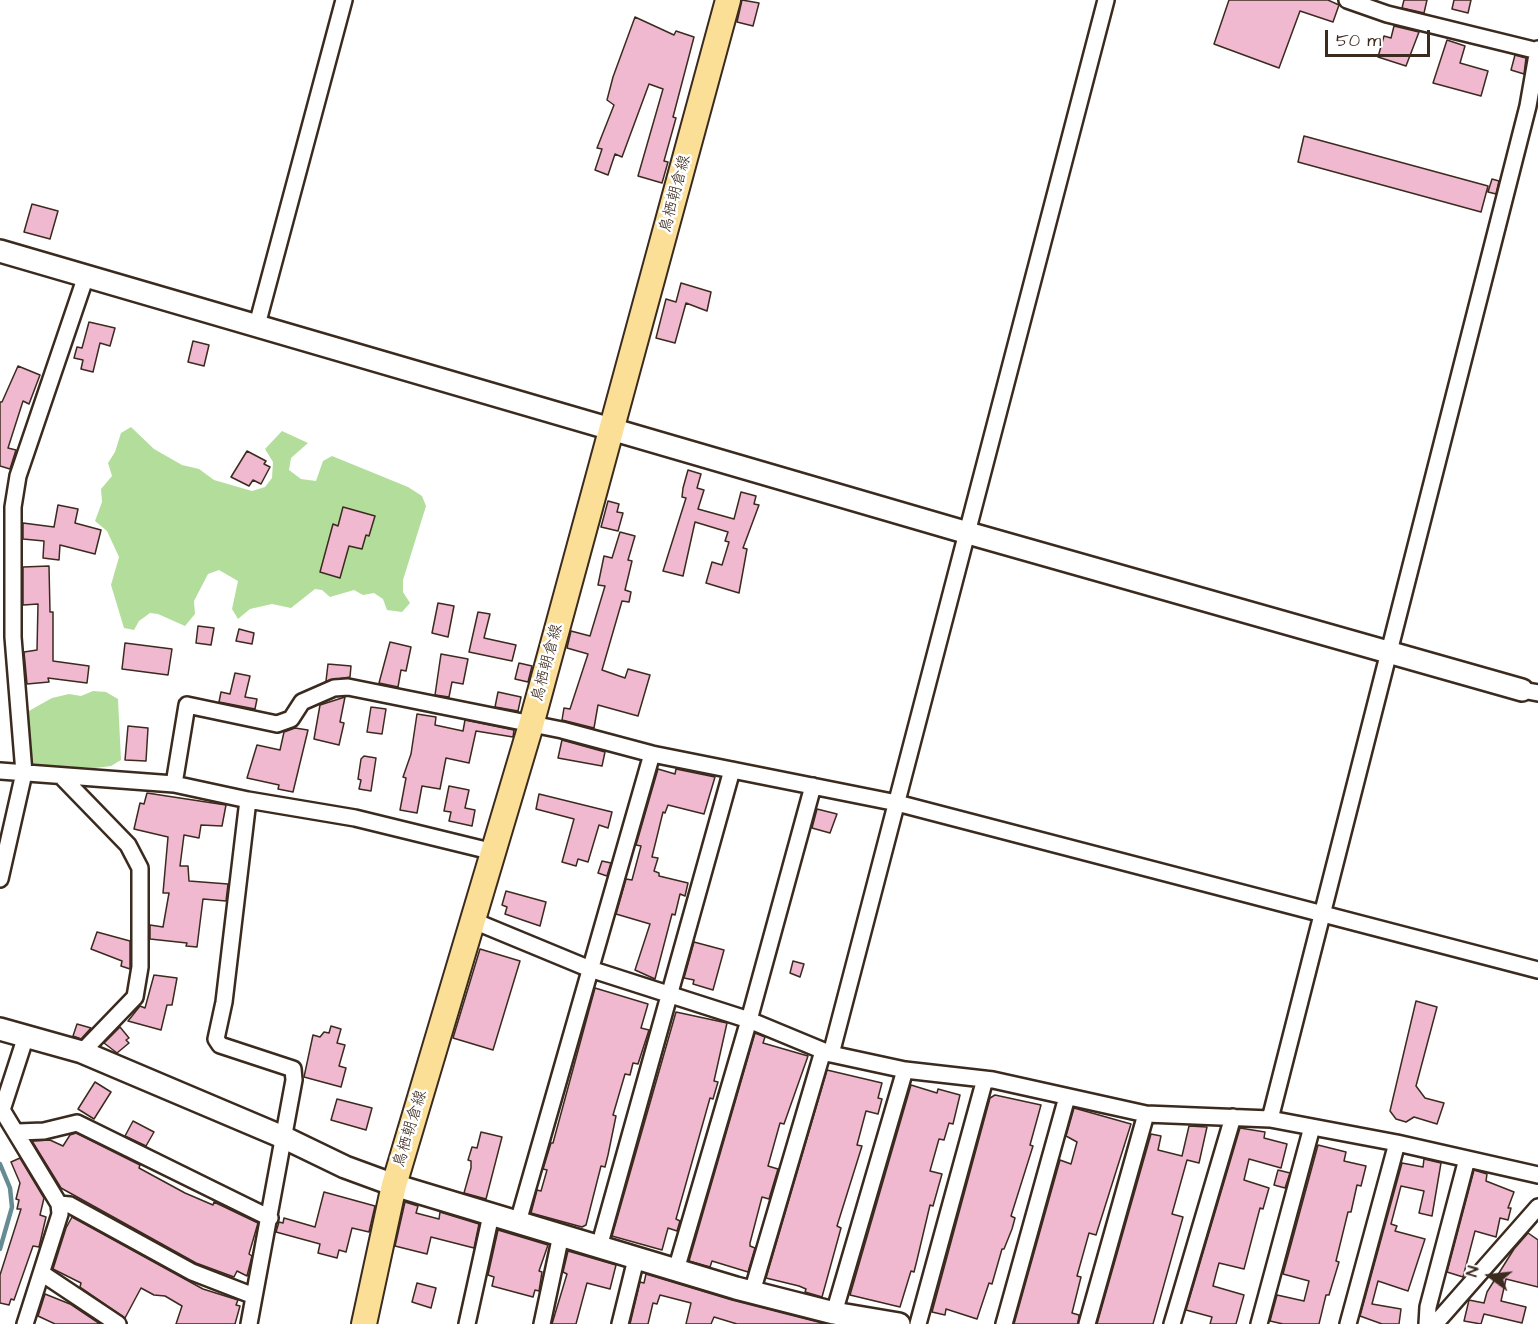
<!DOCTYPE html>
<html>
<head>
<meta charset="utf-8">
<style>
	body { margin:0 }
	#map { position:relative; width:1538px; height:1324px; overflow:hidden; background:#fff; font-family:"Architects Daughter",sans-serif }
	canvas { display:block }
	.north { position:absolute; left:1460px; top:1246px; width:60px; height:60px; -webkit-text-stroke:4px #fff; paint-order:stroke; rotate:285deg; font-size:16px; font-weight:700; line-height:24px; text-align:center; color:#3b2a1e }
	.north::after { content:''; display:block; margin:auto; width:21px; height:27px; background:#3b2a1e; clip-path:polygon(50% 0,100% 100%,50% 72%,0 100%) }
	.scale { position:absolute; left:1325px; top:30px; width:105px; height:27px; box-sizing:border-box; border:3px solid #3b2a1e; border-top:0; padding-left:8px; font-size:18px; line-height:21px; white-space:nowrap; color:#3b2a1e; -webkit-text-stroke:4px #fff; paint-order:stroke }
</style>
</head>
<body>
<div id="map">
<canvas width="1538" height="1324"></canvas>
<div class="north">N</div>
<div class="scale">50 m</div>
</div>
<script>
const ctx = document.querySelector('canvas').getContext('2d');
ctx.lineJoin = 'round';
function paint(path, color) {
  ctx.fillStyle = color;
  ctx.fill(path, 'evenodd');
}
function toPath(rows) {
  const path = new Path2D();
  for (const r of rows) {
    path.moveTo(r[0], r[1]);
    for (let i = 2; i < r.length; i += 2) path.lineTo(r[i], r[i + 1]);
  }
  return path;
}
function trace(path, color, width, dash) {
  ctx.strokeStyle = color;
  ctx.lineWidth = width;
  ctx.lineCap = dash ? 'butt' : 'round';
  ctx.setLineDash(dash || []);
  ctx.stroke(path);
}
function drawText(font, color, halo, rows, align = 'center') {
  ctx.font = font + ' "Architects Daughter","Klee One",sans-serif';
  ctx.lineWidth = 5;
  ctx.setLineDash([]);
  ctx.textBaseline = 'middle';
  ctx.strokeStyle = halo;
  ctx.fillStyle = color;
  for (const [text, x, y, turn = 0] of rows) {
    ctx.save();
    ctx.translate(x, y);
    ctx.rotate((+turn || 0) * Math.PI / 180);
    ctx.textAlign = isNaN(turn) ? turn : align;
    if (halo) ctx.strokeText(text, 0, 0);
    ctx.fillText(text, 0, 0);
    ctx.restore();
  }
}
const green = toPath([
	[131,427,154,449,182,465,199,469,214,480,252,491,265,487,272,478,273,462,265,449,282,431,308,443,291,458,289,470,301,479,316,481,323,461,332,456,408,487,422,496,426,506,403,580,403,592,410,603,402,612,387,610,383,599,374,593,363,595,354,590,330,597,322,590,315,589,291,608,272,604,250,609,238,619,232,609,238,581,219,570,208,574,194,601,195,614,185,626,158,614,150,613,139,621,134,630,124,628,111,585,119,557,107,531,95,521,102,502,101,489,112,476,108,463,115,452,121,433],
	[93,691,106,692,118,699,121,760,111,766,95,768,29,765,25,725,27,712,52,698,69,694,81,696]
]);
const stream = toPath([
	[0,1164,10,1188,12,1207,0,1249]
]);
const building = toPath([
	[742,0,759,3,753,26,737,22,742,0],
	[1229,0,1328,0,1339,5,1333,22,1300,11,1279,68,1214,44,1229,0],
	[1404,0,1427,0,1424,13,1402,8,1404,0],
	[1454,0,1471,0,1468,13,1452,9,1454,0],
	[635,17,674,35,676,31,694,37,673,117,676,118,664,161,668,162,662,183,638,176,663,89,649,84,622,157,615,154,608,175,595,170,602,149,597,148,614,105,607,100,613,77,635,17],
	[1394,26,1419,32,1406,66,1378,57,1384,36,1391,38,1394,26],
	[1447,40,1465,46,1460,63,1488,71,1481,96,1433,83,1447,40],
	[1515,55,1526,58,1524,74,1511,70,1515,55],
	[1304,136,1488,186,1481,212,1298,162,1304,136],
	[1492,179,1499,181,1496,194,1488,192,1492,179],
	[32,204,58,211,50,239,24,232,32,204],
	[681,283,711,292,707,311,686,303,675,343,656,338,666,299,676,302,681,283],
	[89,322,115,328,110,346,100,343,93,372,81,369,83,360,74,358,77,347,82,348,89,322],
	[193,341,209,345,204,366,188,362,193,341],
	[18,366,40,375,29,404,23,401,8,448,16,450,10,469,0,466,0,402,2,402,18,366],
	[247,451,266,461,264,464,270,467,261,484,253,480,249,486,231,477,247,451],
	[688,470,701,474,697,488,704,490,698,509,734,519,741,492,756,496,754,504,759,505,743,548,747,549,739,593,706,583,712,562,722,565,729,542,725,541,728,532,695,522,683,576,663,571,686,498,682,497,683,488,688,470],
	[608,501,619,504,617,512,623,513,618,531,601,527,608,501],
	[58,505,78,509,75,523,101,530,95,554,60,545,59,560,43,558,44,541,23,539,23,523,54,527,58,505],
	[343,507,375,516,369,536,366,535,362,549,349,546,340,578,320,572,333,524,338,526,343,507],
	[620,532,635,536,628,560,632,561,625,590,631,592,629,602,622,601,602,670,625,678,628,669,650,675,638,716,598,705,594,728,562,720,564,708,570,709,588,654,567,648,571,631,590,636,605,586,598,585,604,556,612,558,620,532],
	[49,566,50,612,53,612,53,661,89,666,87,683,48,678,49,682,27,684,24,652,37,650,38,604,23,605,23,567,49,566],
	[438,603,454,606,448,637,432,633,438,603],
	[478,612,490,614,484,638,516,645,512,661,469,652,478,612],
	[198,626,214,628,211,645,196,643,198,626],
	[239,629,254,633,252,644,236,641,239,629],
	[390,642,411,647,406,671,401,670,398,687,379,683,390,642],
	[125,643,172,649,168,675,122,669,125,643],
	[441,654,468,659,463,684,452,682,449,697,435,695,441,654],
	[519,663,532,666,528,682,515,679,519,663],
	[328,664,351,666,350,677,326,681,328,664],
	[235,673,250,676,245,697,257,699,255,709,219,702,221,692,230,694,235,673],
	[498,692,521,697,518,711,495,707,498,692],
	[345,697,340,722,344,723,339,745,314,739,320,705,345,697],
	[371,707,386,709,382,734,367,732,371,707],
	[417,714,436,717,435,725,463,731,465,720,514,730,513,737,476,731,469,763,446,758,440,789,422,786,417,813,400,810,406,778,403,777,411,754,417,714],
	[128,726,148,728,146,761,125,760,128,726],
	[295,728,308,730,293,792,278,789,279,785,247,778,257,745,280,750,284,732,295,728],
	[562,740,605,752,602,766,558,758,562,740],
	[364,756,376,758,371,791,359,789,361,780,358,779,361,759,364,756],
	[658,769,675,774,676,769,715,777,704,814,668,805,665,813,663,812,652,857,658,858,654,871,659,873,659,876,688,883,685,896,680,894,675,915,672,914,655,979,635,970,650,924,616,914,626,879,632,880,641,846,636,845,658,769],
	[449,786,469,790,465,808,475,810,472,826,449,821,451,812,444,811,449,786],
	[147,793,226,805,222,826,201,825,199,838,184,835,180,866,188,866,189,881,228,884,226,901,203,899,197,947,186,946,187,943,150,939,150,925,163,927,169,893,163,893,168,837,134,829,140,803,144,804,147,793],
	[539,794,612,812,608,828,599,825,588,862,578,859,576,866,562,862,574,819,536,809,539,794],
	[817,809,837,814,830,833,812,828,817,809],
	[602,861,611,863,607,876,598,873,602,861],
	[506,891,546,902,540,926,505,914,507,907,502,905,506,891],
	[97,932,130,941,130,969,121,966,122,961,91,949,97,932],
	[694,942,724,950,713,990,693,984,694,980,684,978,694,942],
	[480,949,520,961,493,1050,453,1038,480,949],
	[793,961,804,964,800,977,790,973,793,961],
	[154,975,177,978,172,1005,167,1005,161,1030,128,1021,140,1006,145,1008,154,975],
	[595,988,648,1004,641,1028,649,1030,638,1064,633,1063,630,1075,625,1074,613,1115,616,1116,608,1155,605,1167,601,1166,586,1225,582,1227,531,1213,537,1190,541,1191,547,1170,543,1169,551,1143,553,1143,595,988],
	[1416,1001,1437,1007,1416,1086,1425,1098,1444,1103,1437,1124,1414,1117,1406,1122,1396,1119,1390,1111,1416,1001],
	[676,1012,727,1023,714,1081,718,1082,713,1099,710,1098,676,1219,680,1221,677,1231,668,1228,662,1250,612,1236,676,1012],
	[77,1024,91,1028,81,1039,73,1036,77,1024],
	[331,1026,341,1029,337,1043,345,1045,339,1066,346,1068,341,1087,304,1077,313,1035,320,1037,324,1032,329,1033,331,1026],
	[120,1027,129,1038,126,1040,129,1043,117,1053,104,1043,120,1027],
	[755,1033,765,1037,763,1043,808,1056,784,1124,780,1123,768,1166,778,1169,769,1199,762,1197,750,1243,750,1246,755,1248,748,1272,712,1261,710,1267,689,1261,755,1033],
	[827,1070,882,1083,878,1098,882,1099,878,1114,866,1111,857,1145,862,1146,837,1226,841,1228,822,1297,805,1292,806,1289,799,1286,766,1278,827,1070],
	[95,1082,111,1092,94,1119,78,1109,95,1082],
	[911,1085,937,1093,938,1089,960,1095,953,1124,949,1123,944,1140,939,1139,930,1171,942,1174,933,1206,930,1205,917,1260,914,1272,911,1271,900,1307,850,1295,911,1085],
	[995,1095,1041,1105,1030,1145,1033,1146,1011,1216,1015,1218,1012,1229,1004,1249,1002,1249,992,1284,989,1283,977,1319,946,1309,945,1315,932,1312,990,1098,995,1095],
	[337,1099,372,1108,366,1130,331,1120,337,1099],
	[1074,1108,1131,1124,1096,1235,1089,1233,1077,1276,1081,1277,1072,1313,1079,1315,1078,1324,1014,1324,1060,1160,1071,1164,1077,1142,1066,1136,1074,1108],
	[133,1121,154,1132,146,1146,125,1136,133,1121],
	[1189,1126,1207,1127,1199,1163,1187,1160,1172,1214,1183,1217,1153,1324,1097,1324,1151,1134,1161,1136,1158,1150,1182,1156,1189,1126],
	[1240,1128,1265,1132,1264,1138,1287,1144,1281,1168,1249,1159,1244,1180,1269,1188,1263,1209,1260,1208,1244,1269,1219,1263,1216,1274,1213,1286,1244,1295,1236,1324,1210,1324,1212,1317,1186,1310,1240,1128],
	[481,1132,502,1137,486,1199,464,1193,471,1168,471,1161,468,1160,472,1147,477,1148,481,1132],
	[76,1133,140,1165,139,1168,185,1193,213,1205,214,1202,258,1223,249,1254,252,1256,247,1276,237,1271,234,1277,196,1263,61,1188,32,1141,50,1140,63,1146,70,1135,76,1133],
	[1318,1145,1346,1152,1344,1161,1366,1166,1361,1186,1357,1185,1351,1212,1348,1212,1336,1261,1339,1262,1329,1295,1326,1295,1319,1324,1283,1324,1270,1321,1277,1295,1304,1301,1309,1281,1283,1274,1318,1145],
	[20,1158,44,1198,40,1215,46,1217,39,1247,33,1246,14,1300,11,1299,9,1305,0,1303,0,1275,21,1209,17,1209,19,1200,16,1199,20,1183,11,1162,20,1158],
	[1424,1159,1441,1163,1432,1216,1419,1213,1424,1191,1401,1186,1391,1224,1397,1226,1395,1231,1425,1239,1408,1291,1378,1281,1372,1304,1401,1309,1399,1324,1382,1324,1360,1316,1402,1163,1423,1167,1424,1159],
	[1278,1170,1290,1173,1285,1188,1274,1185,1278,1170],
	[1474,1170,1487,1174,1486,1181,1514,1192,1508,1208,1511,1208,1508,1220,1500,1218,1496,1237,1475,1231,1463,1277,1447,1272,1474,1170],
	[324,1192,375,1206,369,1232,352,1228,346,1252,339,1250,337,1258,318,1253,320,1244,276,1232,279,1222,283,1223,284,1218,315,1227,324,1192],
	[405,1202,418,1206,416,1213,439,1219,440,1212,479,1224,474,1248,431,1237,427,1254,395,1246,405,1202],
	[72,1217,203,1289,238,1300,236,1305,240,1306,235,1324,176,1324,182,1306,165,1296,154,1295,141,1288,125,1318,80,1287,81,1283,53,1269,66,1228,72,1217],
	[498,1230,548,1245,539,1271,542,1272,539,1291,535,1290,533,1297,492,1286,494,1277,488,1275,498,1230],
	[1528,1233,1538,1240,1538,1287,1506,1279,1501,1301,1526,1307,1522,1323,1484,1314,1481,1324,1464,1321,1469,1300,1484,1303,1487,1292,1514,1249,1528,1233],
	[568,1251,616,1265,610,1289,587,1283,576,1324,552,1324,567,1274,563,1272,568,1251],
	[646,1274,732,1300,826,1324,737,1324,714,1317,711,1324,686,1324,691,1303,660,1295,657,1304,653,1303,648,1324,630,1324,640,1282,644,1283,646,1274],
	[417,1283,436,1288,431,1308,412,1302,417,1283],
	[45,1294,70,1304,100,1324,55,1324,38,1316,45,1294]
]);
const street = toPath([
	[1347,0,1387,14,1538,51],
	[257,325,344,0],
	[1522,690,1538,693],
	[0,771,174,784,248,800,355,818,494,852],
	[62,777,128,845,140,868,140,967,135,997,82,1052],
	[174,784,187,705,277,724,291,719,302,702,334,688,348,687,562,730,652,754,897,803,1538,970],
	[248,800,224,1002,216,1039,220,1045,293,1069,294,1080,249,1324],
	[0,879,24,773,13,637,13,507,18,476,86,276],
	[474,921,590,969,749,1020,831,1054,905,1070,993,1080,1146,1114,1270,1119,1397,1143,1538,1175],
	[26,1036,2,1110,59,1204],
	[831,1054,1106,0],
	[1270,1119,1528,106,1538,49],
	[18,1132,44,1131,77,1123,270,1218],
	[518,1222,652,754],
	[599,1247,732,770],
	[676,1270,749,1020,813,786],
	[43,1274,118,1324],
	[752,1292,823,1051],
	[834,1313,905,1070],
	[25,1324,60,1214,59,1204,70,1205,192,1272,254,1296],
	[467,1324,491,1215],
	[542,1324,561,1235],
	[620,1324,636,1259],
	[918,1324,985,1079],
	[1004,1324,1067,1097],
	[1087,1324,1146,1114],
	[1172,1324,1233,1117],
	[1259,1324,1312,1127],
	[1348,1324,1397,1143],
	[1427,1324,1428,1307,1467,1159],
	[1435,1324,1538,1207]
]);
const secondary = toPath([
	[0,251,968,533,1522,690],
	[0,1029,82,1052,285,1138,345,1167,394,1185,736,1288,834,1313,899,1324]
]);
const primary = toPath([
	[364,1324,394,1185,531,725,728,0]
]);
const streetNames = [
	["鳥栖朝倉線",676,194,-75],
	["鳥栖朝倉線",548,663,-75],
	["鳥栖朝倉線",411,1129,-73]
];
paint(green, '#b3dd9a');
trace(stream, '#658c92', 4.5);
paint(building, '#f0b9d0');
trace(building, '#3b2a1e', 1.5);
trace(street, '#3b2a1e', 20);
trace(secondary, '#3b2a1e', 26);
trace(primary, '#3b2a1e', 28);
trace(street, '#fff', 15);
trace(secondary, '#fff', 21);
trace(primary, '#fbdf96', 24);
drawText('16px', '#3b2a1e', '#fff', streetNames);
</script>
</body>
</html>
